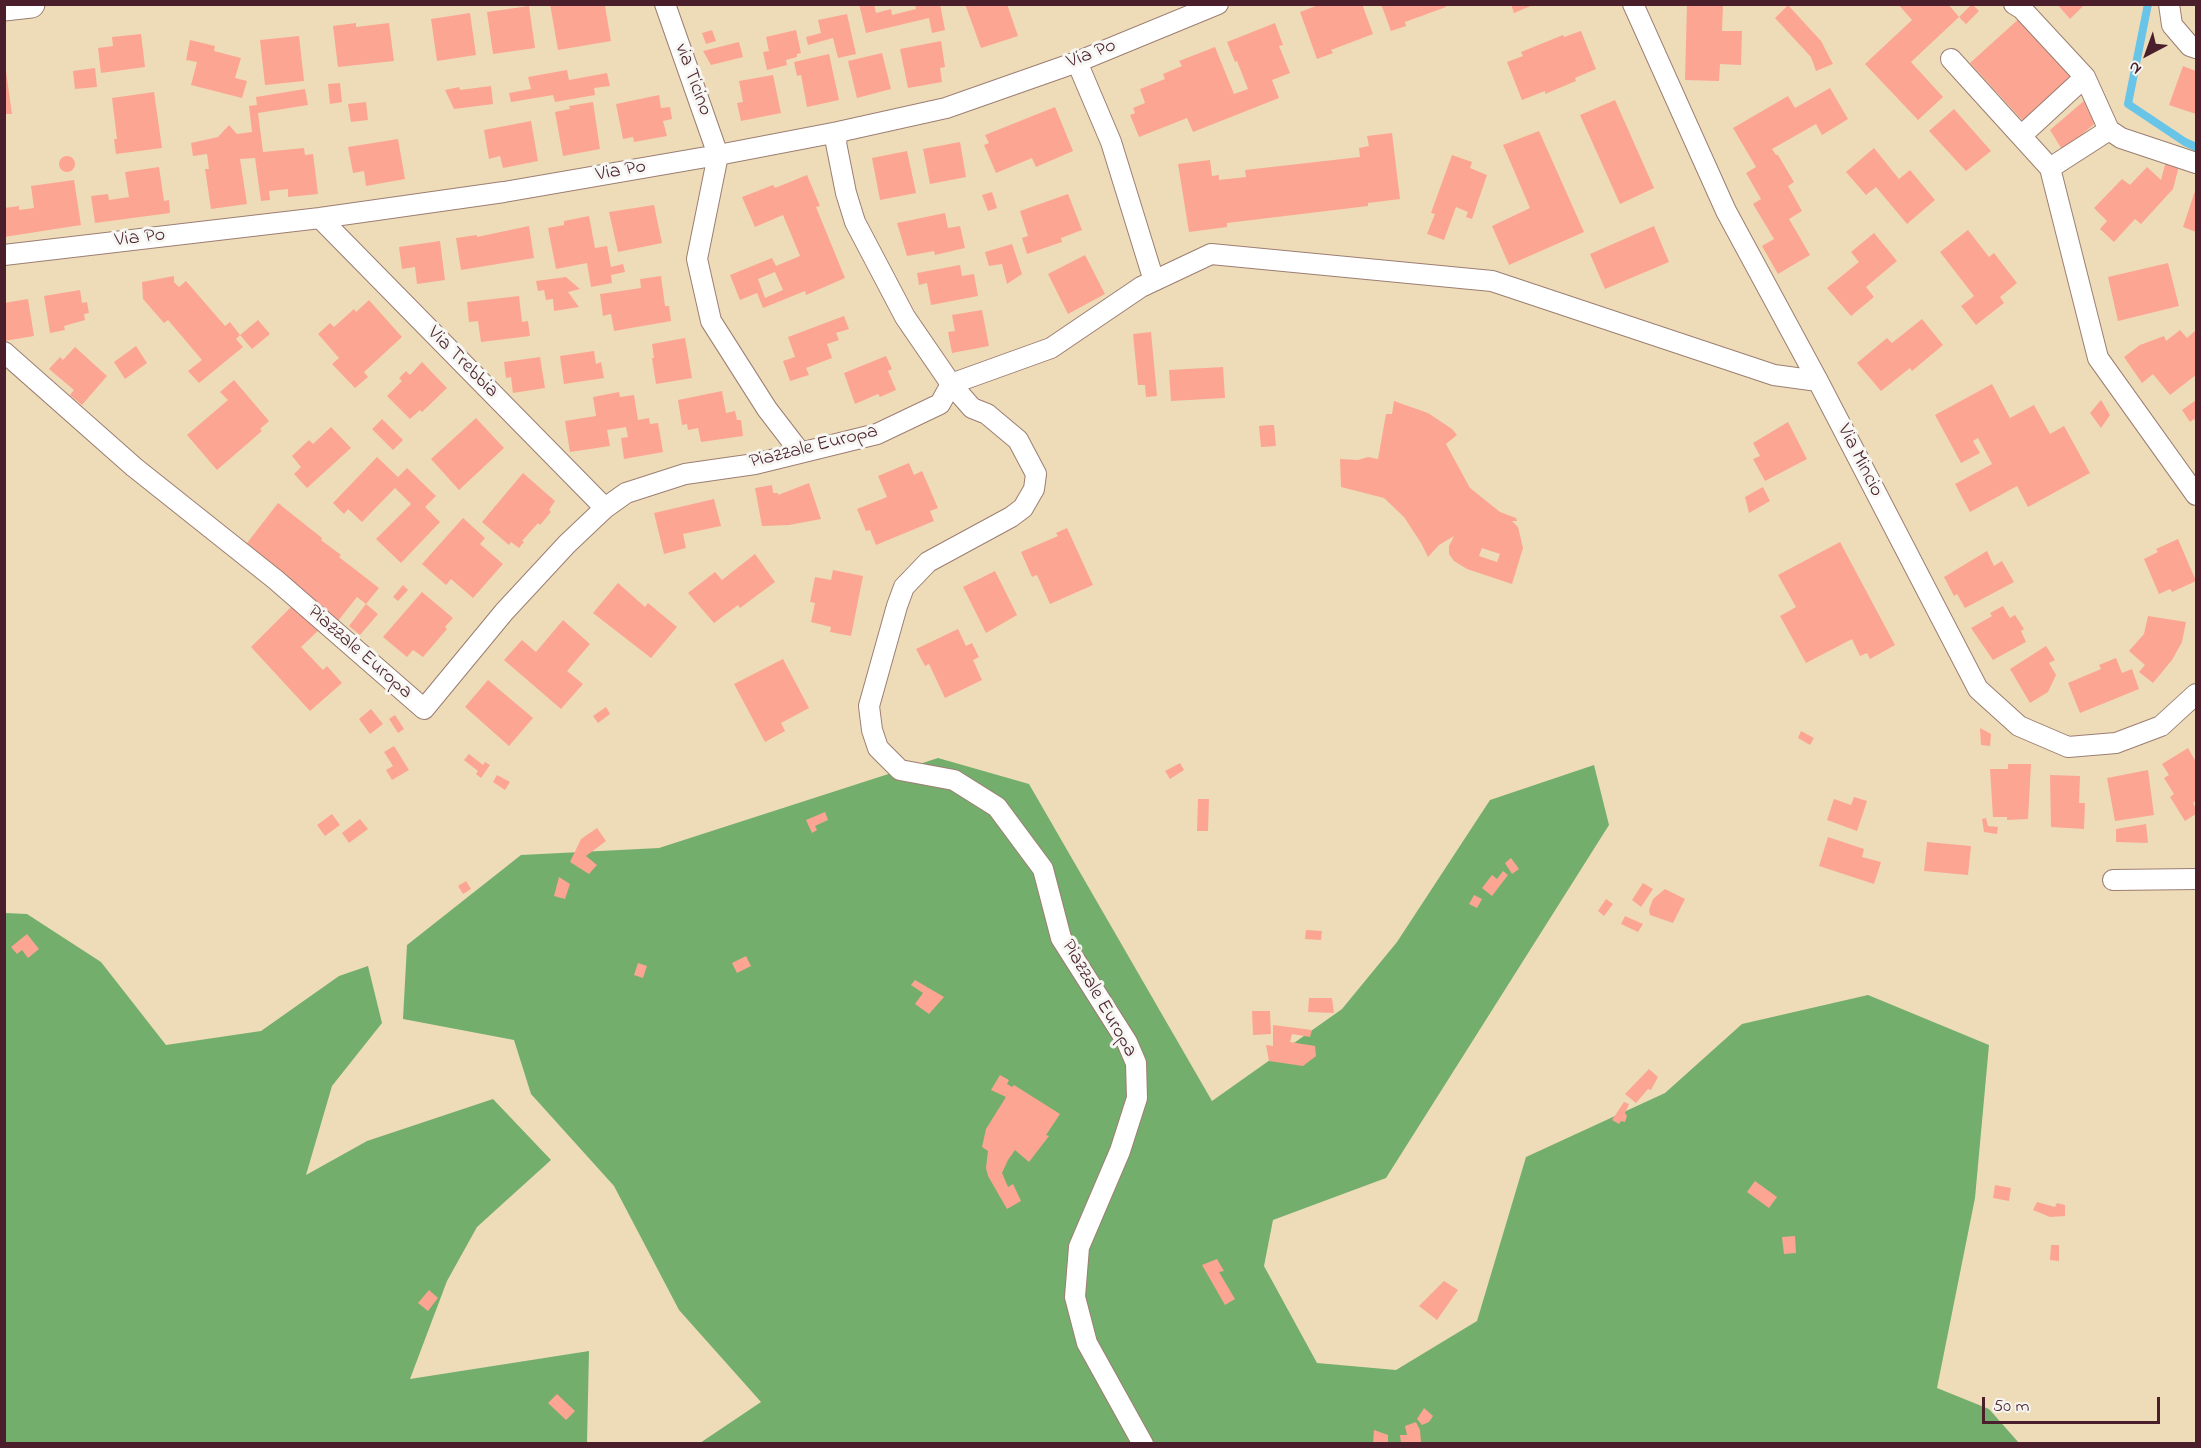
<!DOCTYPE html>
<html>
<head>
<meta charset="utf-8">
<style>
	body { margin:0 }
	#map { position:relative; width:2201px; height:1448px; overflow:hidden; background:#eedcb9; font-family:"Indie Flower",sans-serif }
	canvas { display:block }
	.frame { position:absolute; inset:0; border:6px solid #4a1f2b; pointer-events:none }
	.north { position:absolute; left:2117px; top:24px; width:60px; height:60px; -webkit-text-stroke:4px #f6f6f2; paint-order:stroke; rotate:221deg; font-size:16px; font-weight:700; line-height:24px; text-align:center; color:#4a1f2b }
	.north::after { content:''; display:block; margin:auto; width:21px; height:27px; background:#4a1f2b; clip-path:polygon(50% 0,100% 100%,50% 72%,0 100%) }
	.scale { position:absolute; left:1982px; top:1397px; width:178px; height:27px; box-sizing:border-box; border:3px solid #4a1f2b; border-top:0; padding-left:8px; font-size:18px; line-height:21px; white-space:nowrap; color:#4a1f2b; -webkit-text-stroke:4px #f6f6f2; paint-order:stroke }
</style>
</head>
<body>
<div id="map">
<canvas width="2201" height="1448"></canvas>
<div class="frame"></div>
<div class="north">N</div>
<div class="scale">50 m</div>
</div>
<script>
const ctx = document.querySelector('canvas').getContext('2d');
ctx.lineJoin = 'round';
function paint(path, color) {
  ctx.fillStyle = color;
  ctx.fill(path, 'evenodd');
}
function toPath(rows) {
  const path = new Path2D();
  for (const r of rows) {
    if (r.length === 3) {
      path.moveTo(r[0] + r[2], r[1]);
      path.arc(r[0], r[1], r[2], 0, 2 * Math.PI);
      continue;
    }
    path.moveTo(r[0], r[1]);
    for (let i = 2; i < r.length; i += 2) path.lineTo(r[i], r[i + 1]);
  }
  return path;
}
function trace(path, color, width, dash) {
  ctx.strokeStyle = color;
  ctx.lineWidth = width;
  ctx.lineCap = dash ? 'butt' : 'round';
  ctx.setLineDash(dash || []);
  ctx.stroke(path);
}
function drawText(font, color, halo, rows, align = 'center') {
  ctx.font = font + ' "Indie Flower",sans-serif';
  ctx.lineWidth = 6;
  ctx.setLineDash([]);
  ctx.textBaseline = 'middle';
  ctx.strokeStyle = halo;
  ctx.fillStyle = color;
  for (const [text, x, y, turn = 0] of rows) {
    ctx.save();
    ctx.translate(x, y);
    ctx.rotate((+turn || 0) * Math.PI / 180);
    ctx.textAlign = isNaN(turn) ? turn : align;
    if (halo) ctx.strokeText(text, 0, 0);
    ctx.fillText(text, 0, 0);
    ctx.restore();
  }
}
const forest = toPath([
	[938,758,1029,784,1212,1101,1342,1009,1397,942,1490,800,1594,765,1609,825,1386,1178,1273,1220,1264,1266,1317,1363,1396,1370,1477,1321,1526,1157,1665,1093,1742,1024,1868,995,1989,1045,1975,1198,1937,1388,1989,1409,2019,1443,700,1443,761,1402,679,1310,614,1186,531,1094,514,1040,403,1019,407,945,521,855,659,848],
	[5,913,27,914,101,962,166,1045,261,1031,339,976,368,966,382,1023,332,1086,306,1175,367,1141,493,1099,551,1160,477,1227,447,1281,410,1379,589,1351,587,1443,591,1443,5,1444]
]);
const stream = toPath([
	[2148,4,2128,104,2185,142,2196,147]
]);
const building = toPath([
	[550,4,605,6,611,41,558,50],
	[859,4,874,4,876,13,891,9,892,15,916,9,915,4,940,4,945,30,932,33,929,18,866,33],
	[965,4,1007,4,1018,36,981,48],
	[1321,4,1362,4,1373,34,1331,50,1333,53,1317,59,1300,12],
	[1381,4,1445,4,1446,7,1405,22,1406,26,1391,31],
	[1511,4,1533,4,1533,5,1514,13],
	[1687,4,1723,4,1722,31,1742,31,1741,65,1720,64,1719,81,1685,80],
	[1898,4,1948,4,1959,17,1911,62,1943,97,1918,120,1865,64,1912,20],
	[1972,4,1979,11,1966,24,1959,17],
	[2057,4,2085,4,2070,19],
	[1788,5,1821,41,1833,64,1816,71,1811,57,1775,18],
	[529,6,535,48,493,54,487,12],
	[470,13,476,55,437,61,431,19],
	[847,14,856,54,838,58,833,38,808,45,806,37,821,33,818,20],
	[2022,16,2075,74,2023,121,1970,63],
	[356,23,356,27,389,23,394,61,338,67,333,26],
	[1275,23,1283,45,1279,46,1290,73,1272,80,1279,98,1193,132,1187,118,1139,137,1130,115,1135,113,1133,108,1145,103,1140,89,1165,79,1163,74,1182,66,1179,61,1215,47,1234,94,1248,89,1237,61,1235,62,1227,42],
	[712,30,716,41,706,44,702,33],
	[796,30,801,53,797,54,797,57,786,60,787,65,767,70,763,52,769,51,766,37],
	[1581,31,1596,69,1575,78,1576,81,1545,94,1545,91,1522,100,1507,62,1523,56,1521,52,1563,35,1564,37],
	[141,34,145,67,101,73,98,48,113,46,112,37],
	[299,36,304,81,265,85,260,40],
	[190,40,215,46,214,51,241,58,235,78,247,81,242,98,191,85,197,62,186,60],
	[941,41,945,67,940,68,942,82,908,88,900,49],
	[739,42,743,57,711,65,703,51],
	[882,53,891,89,857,98,848,61],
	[829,54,839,100,807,107,801,75,797,76,794,62],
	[4,57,12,114,4,114],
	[2183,66,2196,71,2196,114,2169,105],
	[95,68,97,87,75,89,73,71],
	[567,70,569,80,607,73,610,86,594,88,595,95,555,102,553,95,511,102,509,93,531,89,528,77],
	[773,75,781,113,741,121,737,103,743,102,739,81],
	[340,83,342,102,330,104,328,84],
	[491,86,493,104,454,109,445,90,459,87,460,90],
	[1830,88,1848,119,1822,135,1816,124,1772,149,1776,155,1778,155,1794,182,1788,186,1802,211,1789,219,1810,255,1778,274,1762,246,1774,239,1753,204,1761,199,1746,173,1756,167,1733,128,1788,96,1795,108],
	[305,89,308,105,258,113,263,152,304,148,305,155,313,154,318,194,288,197,288,189,269,191,270,200,261,201,255,158,240,159,247,204,211,209,205,169,209,169,207,154,193,156,191,143,218,137,229,125,237,134,252,132,249,106,257,105,256,97],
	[154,92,162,148,116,154,114,139,117,139,112,98],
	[659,95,661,108,670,107,672,119,663,121,667,136,634,142,633,137,623,139,616,104],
	[2086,99,2100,119,2063,151,2050,130],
	[1615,100,1654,188,1620,204,1580,115],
	[366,102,368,120,351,122,348,104],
	[593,102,600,149,563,156,555,112,570,109,569,106],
	[1055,107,1073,151,1036,167,1032,158,996,173,984,145,989,143,985,135],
	[1954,109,1991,151,1966,171,1929,131],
	[531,121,538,161,503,168,500,156,489,159,484,130],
	[1539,131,1584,232,1509,265,1492,226,1530,208,1503,145],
	[1392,133,1400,199,1368,203,1368,206,1227,223,1227,227,1189,232,1178,164,1210,160,1212,176,1219,175,1219,180,1246,177,1245,170,1360,157,1359,148,1369,146,1367,136],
	[398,139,405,179,366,186,364,171,353,173,348,147],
	[960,142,966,177,930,184,923,149],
	[1874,148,1899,179,1910,170,1935,200,1907,224,1876,187,1866,195,1846,172],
	[907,151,916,193,880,200,872,158],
	[1452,155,1472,162,1470,168,1487,175,1472,219,1466,217,1468,212,1456,207,1444,240,1427,234,1435,214,1431,213],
	[67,164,8],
	[2166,161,2179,166,2173,189,2141,224,2135,219,2114,242,2100,229,2107,221,2094,208,2122,179,2130,185,2147,167,2161,180],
	[159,167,164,201,169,200,170,213,95,223,91,196,108,194,109,200,129,197,125,172],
	[807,175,820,206,816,207,845,278,806,295,805,291,763,308,757,293,740,300,730,275,772,258,776,266,800,256,783,215,755,227,742,197,773,185,775,188],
	[775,272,783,290,765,298,758,279],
	[74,180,81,225,4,237,4,208,19,206,19,210,34,208,31,186],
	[2196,188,2196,232,2183,227],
	[992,192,997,208,988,211,982,195],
	[1068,194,1082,230,1061,238,1062,242,1027,254,1022,238,1028,236,1020,211],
	[654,205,662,243,618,252,609,212],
	[945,213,948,228,960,226,965,248,935,255,934,251,907,256,897,223],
	[589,216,595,248,607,246,611,267,623,264,625,272,611,275,612,283,591,287,587,263,556,269,548,228,564,225,564,221],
	[529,226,534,258,461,270,456,238,477,235,477,237],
	[1654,226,1669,262,1605,289,1590,254],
	[1968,230,1989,257,1994,253,2017,283,2000,297,2004,303,1976,325,1961,306,1974,296,1940,252],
	[1874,233,1897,261,1866,287,1874,297,1851,316,1827,288,1859,262,1851,252],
	[440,241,445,280,417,284,415,267,402,269,399,247],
	[1012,244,1022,274,1007,284,1002,264,989,266,985,252],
	[1085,255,1105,294,1068,314,1048,274],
	[2168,263,2179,306,2118,321,2108,277],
	[960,265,962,276,974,274,978,296,931,305,927,283,919,285,917,273],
	[174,276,174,282,179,287,186,281,225,326,230,322,240,335,236,339,243,347,199,383,188,371,202,360,168,320,164,323,143,299,142,282],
	[661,276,665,306,669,306,671,321,614,331,611,314,603,316,600,294,641,288,640,279],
	[566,277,580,289,568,292,579,307,554,311,553,299,546,300,544,290,538,291,536,281],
	[80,290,82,303,87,302,89,313,84,314,85,320,64,326,65,330,50,333,44,296],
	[519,296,522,322,528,321,530,336,481,342,478,321,469,322,467,302],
	[28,299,34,336,4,341,4,303],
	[369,300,402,337,364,372,368,377,355,388,332,364,339,358,318,334,330,323,334,327,354,309,356,312],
	[982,310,989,346,952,353,948,332,955,331,952,315],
	[844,316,849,329,836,333,839,340,827,344,832,358,806,368,809,375,790,381,783,361,795,357,788,337],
	[1922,319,1943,345,1912,371,1910,368,1881,391,1857,363,1887,338,1892,343],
	[258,320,270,334,252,349,240,335],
	[2180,330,2187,338,2196,330,2196,375,2170,395,2153,374,2142,383,2124,357,2140,345,2164,336,2166,341],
	[1151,332,1157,396,1146,397,1145,385,1138,385,1133,334],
	[685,338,692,378,656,384,652,358,654,358,652,344],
	[136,346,147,363,125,379,114,362],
	[75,347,107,376,82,405,70,395,74,390,49,369,60,357,63,360],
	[594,351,596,364,601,362,604,378,564,384,560,356],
	[886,356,892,369,888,371,896,390,880,397,878,394,855,404,844,373],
	[540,357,545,388,513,393,511,377,506,378,504,362],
	[422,362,447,388,422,412,420,410,410,419,387,396,402,381,399,378,406,371,410,375],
	[1223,367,1225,398,1171,401,1169,370],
	[234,380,269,421,260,429,262,431,217,470,187,435,228,400,220,392],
	[1992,384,2010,418,2034,405,2050,434,2064,426,2090,473,2028,507,2017,486,1970,512,1955,484,1992,464,1978,438,1973,441,1980,453,1961,463,1935,415],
	[722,391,726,413,735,411,737,420,741,420,743,436,701,442,698,428,688,430,687,424,682,425,678,400],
	[619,392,620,397,634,395,638,420,649,418,650,424,658,423,663,452,624,459,621,438,628,437,626,427,607,430,610,446,570,452,565,421,596,416,593,397],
	[2101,400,2110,415,2101,428,2090,413],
	[2196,400,2196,423,2194,419,2190,422,2182,410],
	[1394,401,1428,413,1452,429,1457,435,1446,444,1470,488,1500,512,1516,518,1517,521,1512,521,1518,527,1523,548,1512,584,1467,569,1454,561,1449,554,1449,546,1454,536,1439,545,1428,557,1421,543,1404,517,1384,498,1341,487,1340,459,1358,460,1368,457,1378,459,1386,414,1392,414],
	[1482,548,1500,554,1497,562,1479,556],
	[476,418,504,448,459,490,431,459],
	[382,419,403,440,393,450,372,429],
	[1788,422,1807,459,1765,481,1753,459,1760,456,1753,443],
	[1270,425,1274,425,1276,446,1261,447,1259,426],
	[331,427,351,448,307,488,294,474,301,467,292,456,309,440,313,444],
	[377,457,398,477,407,468,436,496,425,507,440,522,401,563,376,539,411,504,395,488,362,522,348,509,344,514,333,503],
	[909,463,914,475,922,471,938,508,930,511,934,521,876,545,870,530,866,531,857,509,887,497,878,476],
	[523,473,555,501,549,510,551,512,540,525,538,523,522,541,524,542,519,548,511,542,509,545,482,522],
	[809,483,821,519,789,525,762,526,755,488,772,485,773,493,778,493,778,495],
	[1763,487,1770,501,1749,513,1745,497],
	[714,499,721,526,683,534,686,548,664,554,654,513],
	[278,503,322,538,321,540,341,555,339,557,379,588,366,604,357,597,338,621,244,547],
	[463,518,485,538,480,544,503,564,473,598,451,579,446,585,422,564],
	[1067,528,1093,585,1050,604,1037,575,1032,577,1021,552,1058,536,1056,533],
	[2178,539,2196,581,2172,592,2170,589,2159,594,2144,559,2158,552,2156,549],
	[1840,542,1895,645,1870,659,1867,653,1860,656,1852,639,1806,663,1780,616,1796,607,1778,575],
	[1987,551,1994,566,2002,561,2014,582,1965,608,1957,594,1954,596,1944,577],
	[755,554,775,582,740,608,738,605,714,623,688,593,715,572,722,580],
	[833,570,863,576,851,636,830,632,831,627,811,622,815,603,810,602,815,577,831,580],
	[995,571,1017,615,986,633,963,587],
	[618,583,645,607,648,603,677,627,651,658,593,613],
	[403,585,408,590,398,601,393,597],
	[422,592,453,618,445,627,447,629,423,657,413,650,407,657,383,637],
	[366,604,378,614,360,635,349,626],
	[293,605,321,628,301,647,323,670,327,666,342,683,310,711,251,647],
	[2003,606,2010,618,2015,615,2024,629,2021,631,2026,642,1993,660,1971,628,1992,616,1990,613],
	[2148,616,2186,622,2182,642,2172,660,2153,683,2139,672,2145,665,2129,651,2144,634],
	[563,620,590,644,567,671,583,684,561,709,504,660,522,640,536,652],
	[958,629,966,646,972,643,979,657,973,660,982,680,945,698,929,664,925,666,916,649],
	[2046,646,2055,660,2049,663,2056,675,2048,692,2030,703,2010,669],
	[2116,658,2122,673,2132,669,2139,689,2080,713,2068,683,2101,669,2099,665],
	[783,659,809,708,781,723,785,731,765,742,734,684],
	[488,680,533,718,509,746,465,707],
	[606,707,610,714,598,723,593,716],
	[371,709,383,724,370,734,359,719],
	[395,715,404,729,398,733,389,719],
	[1980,728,1991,734,1990,746,1981,745],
	[1801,731,1814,738,1810,745,1798,738],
	[394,746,409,770,392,780,386,770,393,766,384,752],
	[2188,748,2196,762,2196,800,2193,803,2196,809,2196,814,2185,821,2170,797,2174,794,2164,778,2169,775,2162,764],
	[469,754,483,765,485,762,490,765,481,778,476,774,478,771,464,760],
	[1180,763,1184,770,1170,779,1165,771],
	[2008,764,2031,764,2028,819,2007,820,2007,817,1993,817,1990,769,2008,769],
	[2148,770,2154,815,2115,821,2107,778],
	[497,775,510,782,505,790,493,782],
	[2050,775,2080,776,2079,803,2085,803,2084,829,2051,827],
	[1854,797,1867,801,1857,831,1827,820,1834,799,1851,805],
	[1198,799,1209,799,1208,831,1197,831],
	[825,812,828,820,815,826,817,830,812,833,806,820],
	[332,814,340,825,325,836,317,825],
	[1986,818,1988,826,1998,827,1997,834,1984,832,1982,819],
	[360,819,368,829,349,843,342,833],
	[2146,824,2148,843,2116,842,2116,829],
	[597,828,606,841,586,856,597,865,589,874,570,862,581,839],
	[1828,837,1864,849,1862,857,1881,862,1874,884,1819,866],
	[1927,842,1971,846,1968,875,1924,871],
	[1511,858,1519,869,1512,874,1505,863],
	[1503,871,1508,875,1492,896,1482,888,1492,875,1497,879],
	[559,877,570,884,565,899,554,896],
	[466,881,471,889,463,894,458,886],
	[1643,883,1653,889,1641,907,1632,900],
	[1665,889,1685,899,1673,923,1650,915,1649,910,1653,899],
	[1474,895,1482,899,1477,908,1469,904],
	[1606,899,1613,904,1604,916,1598,911],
	[1625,916,1643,924,1638,932,1621,924],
	[1306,930,1322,931,1321,940,1305,939],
	[27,934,39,949,28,958,22,950,17,954,11,947],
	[746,956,751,966,737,973,732,963],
	[638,963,647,966,643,978,634,975],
	[915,980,944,997,929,1014,915,1004,923,993,911,985],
	[1309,998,1332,998,1334,1013,1308,1012],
	[1252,1011,1270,1011,1271,1034,1253,1035],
	[1273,1025,1312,1030,1310,1037,1292,1034,1290,1042,1315,1046,1316,1056,1303,1066,1269,1061,1266,1045,1273,1046],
	[1649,1069,1658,1077,1651,1090,1648,1089,1636,1103,1625,1094],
	[1000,1075,1009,1080,1007,1084,1012,1087,1014,1085,1060,1114,1046,1135,1049,1136,1029,1162,1015,1150,1008,1160,1002,1173,1008,1187,1013,1184,1021,1201,1007,1209,988,1176,986,1168,988,1151,982,1147,986,1129,1006,1097,991,1090],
	[1624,1102,1629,1104,1625,1113,1627,1116,1625,1122,1621,1121,1619,1124,1612,1120],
	[1755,1181,1777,1197,1769,1208,1747,1192],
	[1995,1185,2011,1188,2009,1201,1993,1198],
	[2037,1202,2055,1207,2057,1203,2065,1205,2065,1216,2050,1217,2033,1210],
	[1795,1236,1796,1253,1784,1254,1782,1237],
	[2051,1245,2059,1245,2059,1261,2050,1260],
	[1217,1259,1224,1271,1219,1272,1235,1299,1225,1305,1202,1265],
	[1444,1281,1458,1290,1437,1320,1419,1306],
	[429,1290,438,1298,428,1311,418,1303],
	[557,1394,575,1411,566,1420,548,1403],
	[1424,1408,1433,1416,1429,1422,1422,1425,1417,1419],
	[1416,1422,1420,1430,1421,1442,1401,1443,1400,1435,1407,1435,1405,1426],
	[1374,1430,1388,1435,1388,1443,1373,1443]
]);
const street = toPath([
	[665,4,718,155,697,259,711,321,767,409,800,452],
	[1633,4,1726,211,1818,381,1978,689,2019,726,2068,747,2116,743,2161,726,2196,694],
	[2014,4,2022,9,2085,77,2109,130,2121,138,2196,163],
	[2169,4,2172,25,2190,46,2196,48],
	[1951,59,2050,168,2098,358,2196,495],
	[1077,62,1111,142,1154,281],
	[838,132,836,143,846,193,855,222,905,317,951,384,1051,348,1141,287,1211,254,1492,281,1774,375,1818,381],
	[2021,136,2085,77],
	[2050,168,2109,130],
	[320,218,605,508],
	[4,255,320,218,504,192,718,155,838,132,946,108,1077,62,1218,4],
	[4,352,134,467,276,580,424,709,504,612,567,544,605,508,626,493,685,474,755,464,877,434,940,404,951,384,972,408,987,414,1018,440,1036,474,1034,489,1023,508,1011,517,928,562,904,587,897,606,869,706,872,730,878,748,900,770,954,780,997,807,1043,869,1061,938,1127,1042,1136,1063,1137,1098,1120,1151,1079,1247,1075,1297,1087,1343,1143,1444],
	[2113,880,2196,879]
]);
const secondary = toPath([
	[4,7,31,4]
]);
const streetNames = [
	["Via Po",1092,55,-21],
	["via Ticino",692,80,70],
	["Via Po",621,172,-10],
	["Via Po",140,239,-7],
	["Via Trebbia",462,363,45],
	["Piazzale Europa",814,448,-14],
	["Via Mincio",1859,461,63],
	["Piazzale Europa",359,653,41],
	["Piazzale Europa",1098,999,60]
];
paint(forest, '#74ae6d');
trace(stream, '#69c5e7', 8);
paint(building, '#fca593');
trace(street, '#9c7e72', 22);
trace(secondary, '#9c7e72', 29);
trace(street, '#fff', 20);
trace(secondary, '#fff', 27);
drawText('20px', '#4a1f2b', '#f6f6f2', streetNames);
</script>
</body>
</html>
